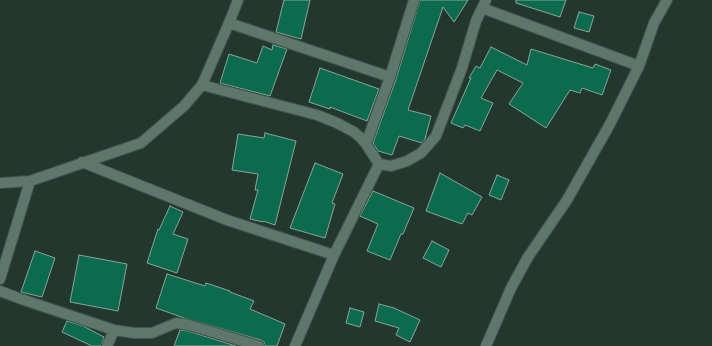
<!DOCTYPE html>
<html>
<head>
<meta charset="utf-8">
<style>
	body { margin:0 }
	canvas { display:block; background:#22382f }
</style>
</head>
<body>
<canvas width="712" height="346"></canvas>
<script>
const ctx = document.querySelector('canvas').getContext('2d');
ctx.lineJoin = 'round';
function paint(path, color) {
  ctx.fillStyle = color;
  ctx.fill(path, 'evenodd');
}
function toPath(rows) {
  const path = new Path2D();
  for (const r of rows) {
    path.moveTo(r[0], r[1]);
    for (let i = 2; i < r.length; i += 2) path.lineTo(r[i], r[i + 1]);
  }
  return path;
}
function trace(path, color, width, dash) {
  ctx.strokeStyle = color;
  ctx.lineWidth = width;
  ctx.lineCap = dash ? 'butt' : 'round';
  ctx.setLineDash(dash || []);
  ctx.stroke(path);
}
const building = toPath([
	[284,0,310,0,301,39,276,32,284,0],
	[420,0,468,0,454,22,443,7,408,110,431,116,425,139,422,143,399,136,392,155,378,151,373,143,396,79,420,0],
	[516,0,566,0,560,17,516,3,516,0],
	[579,12,594,16,589,32,574,28,579,12],
	[273,45,287,49,270,96,220,83,229,54,257,63,263,46,272,50,273,45],
	[491,47,527,65,531,49,593,68,595,64,611,70,602,95,582,88,580,93,570,90,546,128,509,104,523,83,497,70,481,98,493,103,480,131,465,125,463,128,451,123,471,78,469,78,476,66,480,68,491,47],
	[320,68,379,89,367,121,330,107,330,109,309,102,320,68],
	[265,133,296,141,275,225,263,221,263,222,250,219,258,190,255,190,258,174,232,170,238,134,264,138,265,133],
	[315,163,343,174,332,203,335,204,325,238,290,228,315,163],
	[440,173,482,197,472,215,468,213,462,224,426,211,440,173],
	[497,175,509,180,501,200,489,195,497,175],
	[373,191,414,208,403,234,401,234,390,260,367,251,378,224,360,216,373,191],
	[170,206,183,212,173,234,188,239,177,273,147,263,158,229,159,230,170,206],
	[432,241,449,250,441,267,423,258,432,241],
	[35,251,55,258,42,297,21,292,35,251],
	[79,255,127,264,118,311,70,302,79,255],
	[167,274,205,286,206,283,230,291,230,292,254,301,250,309,285,324,277,346,265,346,264,342,261,340,184,318,156,308,167,274],
	[379,304,394,308,420,320,410,342,396,335,399,328,375,321,379,304],
	[350,308,364,312,360,327,346,323,350,308],
	[67,321,83,326,104,337,101,346,92,346,62,332,67,321],
	[180,330,188,331,236,346,174,346,180,330]
]);
const street = toPath([
	[482,8,639,66,654,23,667,0],
	[229,23,390,77],
	[202,85,229,23,238,0],
	[366,144,390,77,414,0],
	[82,162,227,220,334,255],
	[0,183,30,181,141,143,184,106,202,85,317,115,337,123,354,132,361,138,366,144,379,164],
	[0,279,30,181],
	[0,291,21,299,114,330,134,333,152,333,176,323,189,325,259,346],
	[107,346,114,330],
	[295,346,334,255,379,164,391,166,407,161,421,153,436,136,462,68,476,21,486,0],
	[486,346,511,288,528,257,567,200,610,124,639,66]
]);
paint(building, '#0c6b4f');
trace(building, '#8ba499', 1);
trace(street, '#40534c', 12);
trace(street, '#5e766b', 10);
</script>
</body>
</html>
